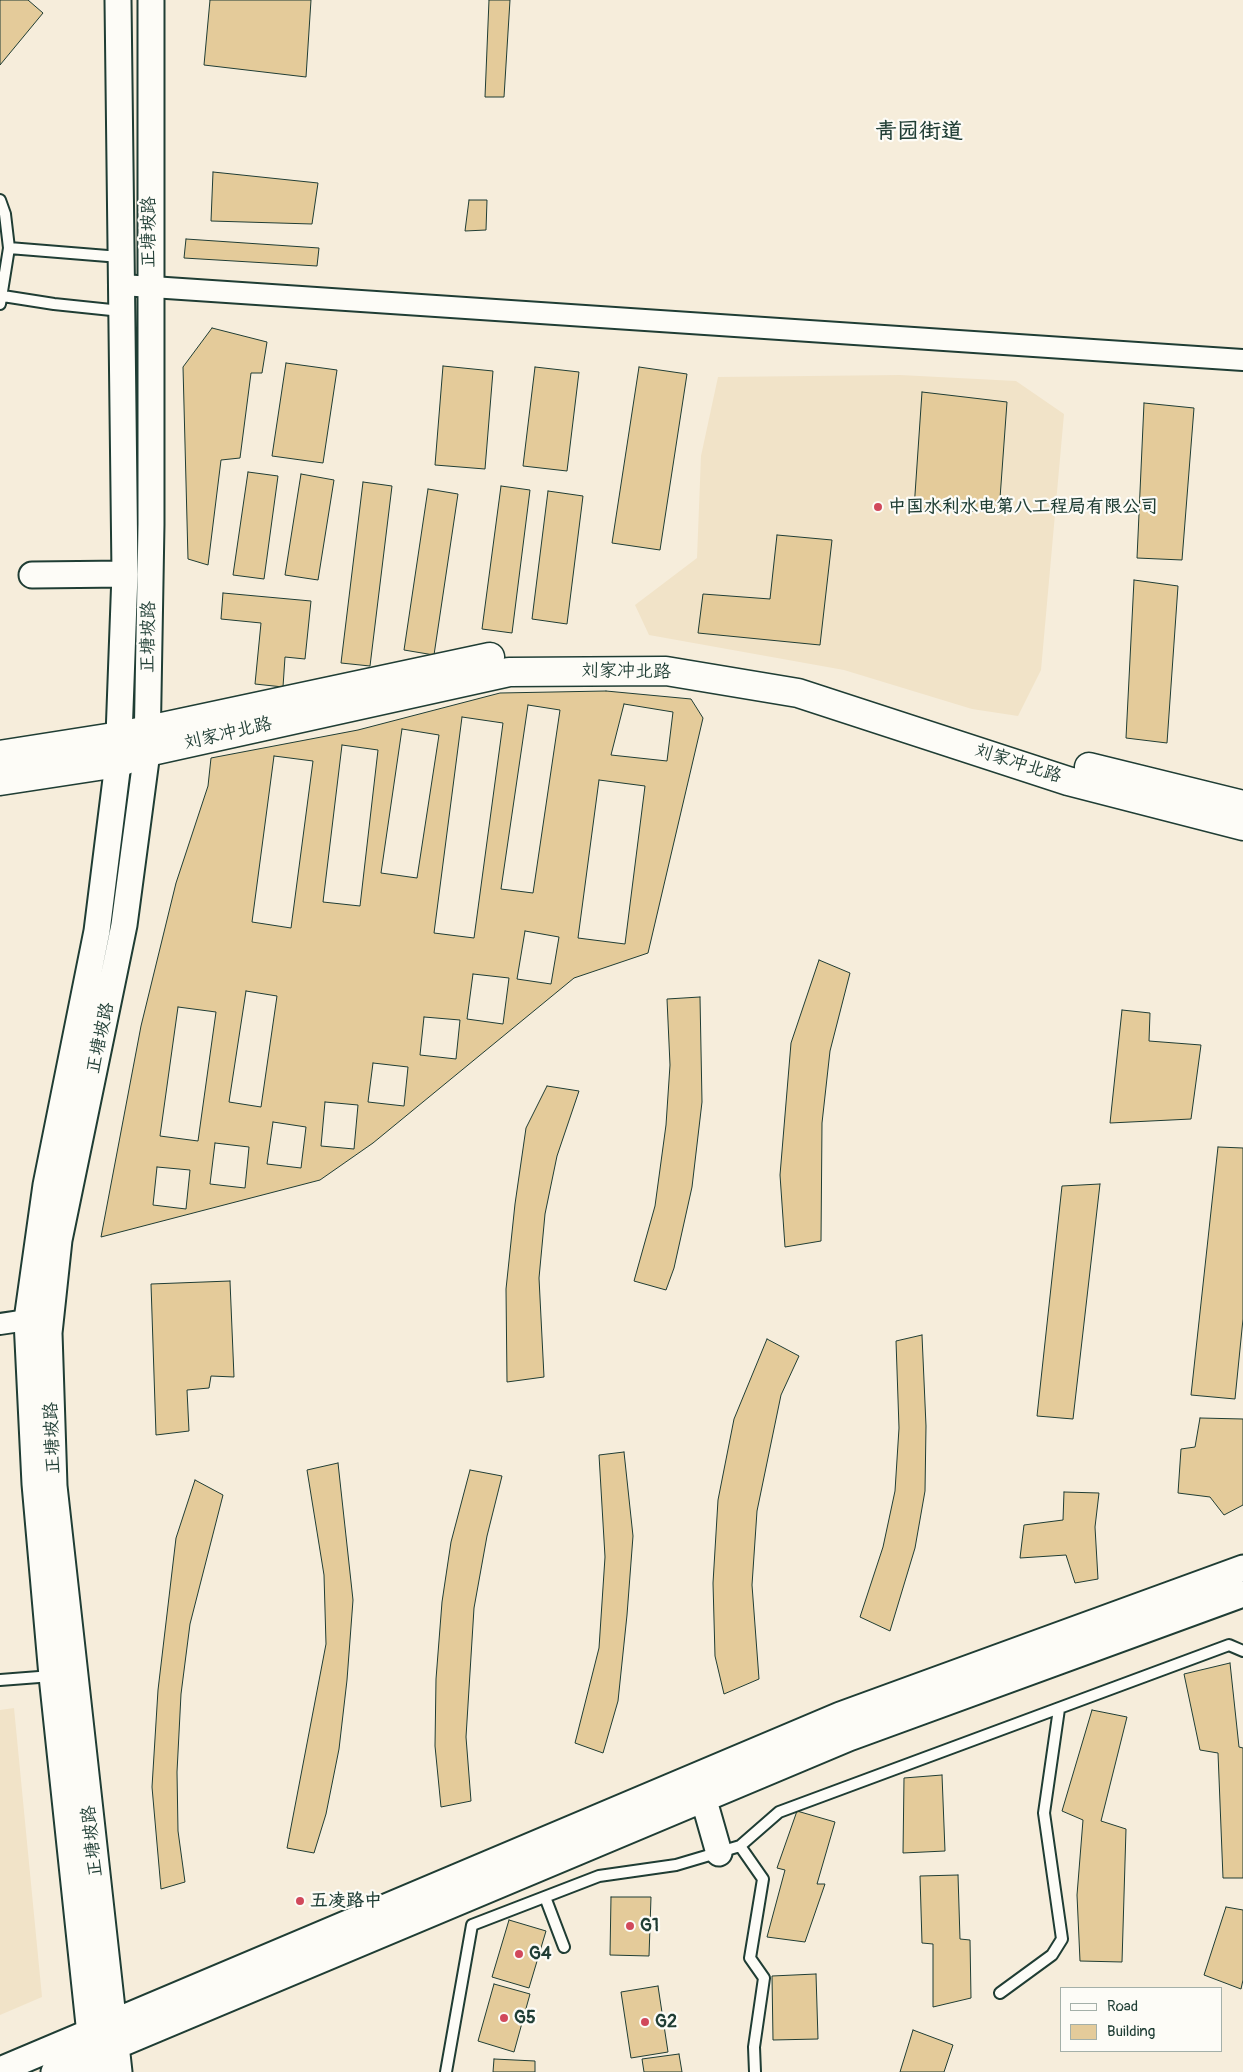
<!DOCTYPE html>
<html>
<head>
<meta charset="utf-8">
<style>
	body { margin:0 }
	#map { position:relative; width:1243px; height:2072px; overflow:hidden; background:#f6eddb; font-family:Pangolin,sans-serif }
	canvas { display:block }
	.legend { position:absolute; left:1060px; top:1987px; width:162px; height:65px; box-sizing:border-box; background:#fdfcf7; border:1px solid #a4b0a9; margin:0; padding:6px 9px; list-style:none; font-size:15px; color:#1f3d34 }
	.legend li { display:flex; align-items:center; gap:10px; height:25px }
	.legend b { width:25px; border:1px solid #a4b0a9 }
</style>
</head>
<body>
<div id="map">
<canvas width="1243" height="2072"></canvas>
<ul class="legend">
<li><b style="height:6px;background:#fdfcf7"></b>Road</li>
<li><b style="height:14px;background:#e4cb9a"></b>Building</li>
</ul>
</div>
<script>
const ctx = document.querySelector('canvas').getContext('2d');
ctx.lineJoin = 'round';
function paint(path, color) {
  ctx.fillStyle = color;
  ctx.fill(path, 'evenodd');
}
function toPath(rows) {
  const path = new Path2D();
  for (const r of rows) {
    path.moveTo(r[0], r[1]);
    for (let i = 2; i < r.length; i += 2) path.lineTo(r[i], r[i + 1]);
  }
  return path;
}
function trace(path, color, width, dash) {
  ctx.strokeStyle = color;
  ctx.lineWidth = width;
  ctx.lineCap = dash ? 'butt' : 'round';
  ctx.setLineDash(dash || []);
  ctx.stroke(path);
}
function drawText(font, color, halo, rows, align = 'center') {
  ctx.font = font + ' Pangolin,"LXGW WenKai TC",sans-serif';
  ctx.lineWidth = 4.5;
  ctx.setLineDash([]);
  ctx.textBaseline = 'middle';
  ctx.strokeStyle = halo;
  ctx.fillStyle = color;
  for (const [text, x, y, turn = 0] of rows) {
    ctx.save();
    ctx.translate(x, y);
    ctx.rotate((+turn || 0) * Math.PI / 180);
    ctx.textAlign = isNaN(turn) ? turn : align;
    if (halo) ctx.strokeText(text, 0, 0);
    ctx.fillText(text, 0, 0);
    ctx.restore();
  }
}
const built = toPath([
	[900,375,1016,381,1064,414,1041,670,1018,716,972,709,844,670,649,635,635,605,697,558,701,456,718,377],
	[14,1708,42,1997,0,2015,0,1710]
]);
const building = toPath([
	[0,0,28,0,43,13,0,65,0,0],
	[210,0,311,0,306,77,204,65,210,0],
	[489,0,510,0,504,97,485,97,489,0],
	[213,172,318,183,312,224,211,221,213,172],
	[469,200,487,200,486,230,465,231,469,200],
	[186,239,319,248,317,266,184,258,186,239],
	[212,328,267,342,262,373,251,373,240,458,221,460,208,565,188,559,183,367,212,328],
	[286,363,337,370,323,463,272,456,286,363],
	[443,366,493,371,485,469,435,465,443,366],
	[535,367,579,372,567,471,523,466,535,367],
	[639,367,687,374,660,550,612,543,639,367],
	[922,392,1007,402,999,512,914,509,922,392],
	[1144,403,1194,408,1182,560,1137,558,1144,403],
	[248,472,278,476,264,579,233,575,248,472],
	[301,474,334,480,318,580,285,575,301,474],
	[363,482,392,486,370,666,341,663,363,482],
	[501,486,530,490,512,633,482,629,501,486],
	[428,489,458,494,434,655,404,650,428,489],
	[548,491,583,496,567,624,532,619,548,491],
	[777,535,832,540,820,645,698,633,703,594,770,599,777,535],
	[1134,580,1178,586,1167,743,1126,738,1134,580],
	[223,593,311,601,305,659,285,657,283,687,255,684,261,623,221,619,223,593],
	[606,691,691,699,703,718,648,953,574,978,373,1143,320,1180,101,1237,141,1026,176,883,208,786,211,758,358,730,500,693,606,691],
	[624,704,673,712,667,761,611,755,624,704],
	[528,705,560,710,533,893,501,889,528,705],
	[462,717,503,723,474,938,434,933,462,717],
	[402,729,439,735,417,878,381,873,402,729],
	[342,745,378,750,360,906,323,902,342,745],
	[274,756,313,761,291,928,252,922,274,756],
	[599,780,645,786,625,944,578,938,599,780],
	[525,931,559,937,551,984,517,979,525,931],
	[819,960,850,973,830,1051,822,1123,821,1241,785,1247,780,1175,791,1043,819,960],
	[473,974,509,978,503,1024,467,1019,473,974],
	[246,991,277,996,261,1107,229,1102,246,991],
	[700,997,702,1102,692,1187,674,1268,666,1290,634,1281,655,1206,666,1125,670,1065,667,999,700,997],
	[178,1007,216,1012,198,1141,160,1136,178,1007],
	[1122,1010,1150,1013,1149,1041,1201,1045,1191,1119,1110,1123,1122,1010],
	[424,1017,460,1020,456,1059,420,1055,424,1017],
	[373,1063,408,1067,404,1106,368,1102,373,1063],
	[547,1086,579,1091,557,1156,545,1214,539,1278,544,1377,507,1382,506,1289,515,1204,526,1128,547,1086],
	[325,1102,358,1105,354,1149,321,1146,325,1102],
	[273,1122,306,1127,301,1168,267,1164,273,1122],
	[215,1143,249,1147,245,1188,210,1184,215,1143],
	[1218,1147,1243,1148,1243,1319,1235,1399,1191,1395,1218,1147],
	[157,1167,190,1170,186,1209,153,1205,157,1167],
	[1100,1184,1073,1419,1037,1416,1062,1186,1100,1184],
	[230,1281,234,1377,211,1376,209,1388,187,1390,189,1431,156,1435,151,1284,230,1281],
	[922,1335,926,1426,925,1491,915,1548,890,1631,860,1617,883,1547,895,1491,899,1428,896,1341,922,1335],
	[767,1339,799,1356,781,1395,757,1511,752,1585,759,1679,724,1694,715,1656,713,1583,718,1500,734,1419,767,1339],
	[1200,1418,1243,1419,1243,1505,1224,1515,1210,1497,1178,1493,1181,1449,1195,1447,1200,1418],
	[624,1452,633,1536,627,1615,618,1701,603,1753,575,1743,599,1648,605,1557,599,1455,624,1452],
	[338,1463,353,1600,347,1680,339,1749,326,1814,314,1853,287,1848,326,1644,324,1575,307,1470,338,1463],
	[470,1470,502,1476,487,1536,474,1608,466,1737,471,1801,441,1807,435,1746,436,1679,442,1602,451,1542,470,1470],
	[195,1480,223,1495,190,1624,181,1694,177,1772,178,1831,185,1882,161,1889,152,1787,158,1690,176,1538,195,1480],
	[1064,1492,1099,1493,1095,1527,1098,1579,1075,1583,1066,1555,1020,1558,1024,1525,1063,1520,1064,1492],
	[1230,1663,1239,1747,1243,1748,1243,1878,1223,1878,1218,1753,1200,1750,1184,1674,1230,1663],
	[1092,1710,1127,1717,1101,1821,1126,1829,1122,1962,1080,1961,1077,1895,1083,1820,1062,1811,1092,1710],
	[942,1775,945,1851,903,1853,904,1778,942,1775],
	[797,1811,835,1822,817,1884,825,1884,805,1942,767,1937,785,1870,777,1868,797,1811],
	[958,1875,960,1939,970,1940,971,1998,933,2007,933,1944,922,1943,920,1876,958,1875],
	[611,1897,651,1897,649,1956,610,1955,611,1897],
	[1226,1907,1243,1910,1243,1980,1241,1989,1204,1975,1226,1907],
	[509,1920,546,1931,529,1988,492,1977,509,1920],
	[816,1974,818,2039,773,2040,772,1976,816,1974],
	[494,1984,530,1994,514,2052,478,2041,494,1984],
	[658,1986,668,2052,631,2058,621,1992,658,1986],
	[913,2030,953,2045,944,2072,900,2072,913,2030],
	[679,2054,682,2072,644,2072,642,2059,679,2054],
	[494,2059,535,2061,535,2072,493,2072,494,2059]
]);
const service = toPath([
	[0,200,5,214,9,248,0,304],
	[9,248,120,257],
	[3,296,54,304,121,311],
	[0,1680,52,1676],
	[740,1846,763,1879,750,1958,764,1978,754,2047,755,2072],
	[545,1897,564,1947],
	[1000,1993,1052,1955,1062,1939,1044,1813,1059,1709],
	[446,2072,472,1925,599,1876,676,1865,740,1846,779,1812,1229,1645,1243,1651]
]);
const minor = toPath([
	[122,285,1243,360],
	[0,1324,27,1320]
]);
const tertiary = toPath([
	[32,575,125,574],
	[699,1783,719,1853],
	[0,2070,840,1715,1243,1568],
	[54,2072,849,1738,1243,1594],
	[94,2072,52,1676,35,1484,27,1320,46,1185,97,931,118,763,125,574,118,0],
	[119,2072,54,1486,49,1333,59,1240,124,925,147,752,151,524,151,0]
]);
const secondary = toPath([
	[0,755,120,736,490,657],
	[1089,767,1243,805],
	[0,781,118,763,147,752,509,672,666,671,798,693,1068,781,1243,826]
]);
const markers = [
	[878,507,5,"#d1495b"],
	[300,1901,5,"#d1495b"],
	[630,1926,5,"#d1495b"],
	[519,1954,5,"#d1495b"],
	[504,2018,5,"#d1495b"],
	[645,2022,5,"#d1495b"]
];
const streetNames = [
	["正塘坡路",149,232,-90],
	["正塘坡路",149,637,-89],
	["刘家冲北路",626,672,1],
	["刘家冲北路",228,734,-13],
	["刘家冲北路",1018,764,18],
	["正塘坡路",101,1038,-78],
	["正塘坡路",53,1438,-92],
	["正塘坡路",93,1841,-96]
];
const poiNames = [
	["中国水利水电第八工程局有限公司",888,507],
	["五凌路中",310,1901],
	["G1",640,1926],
	["G4",529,1954],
	["G5",514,2018],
	["G2",655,2022]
];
const districtNames = [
	["青园街道",919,132]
];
paint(built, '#f1e3c8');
paint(building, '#e4cb9a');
trace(building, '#1f3d34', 1);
trace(service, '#1f3d34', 14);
trace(minor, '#1f3d34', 24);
trace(tertiary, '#1f3d34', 29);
trace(secondary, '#1f3d34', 31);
trace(service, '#fdfcf7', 10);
trace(minor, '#fdfcf7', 20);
trace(tertiary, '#fdfcf7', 25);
trace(secondary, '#fdfcf7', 28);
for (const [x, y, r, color] of markers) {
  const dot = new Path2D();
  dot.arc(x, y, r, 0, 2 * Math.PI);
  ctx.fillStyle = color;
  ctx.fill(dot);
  trace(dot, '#fdfcf7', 2);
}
drawText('18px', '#1f3d34', '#fdfcf7', streetNames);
drawText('bold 18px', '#1f3d34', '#fdfcf7', poiNames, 'left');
drawText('bold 22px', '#1f3d34', '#fdfcf7', districtNames);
</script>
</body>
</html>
